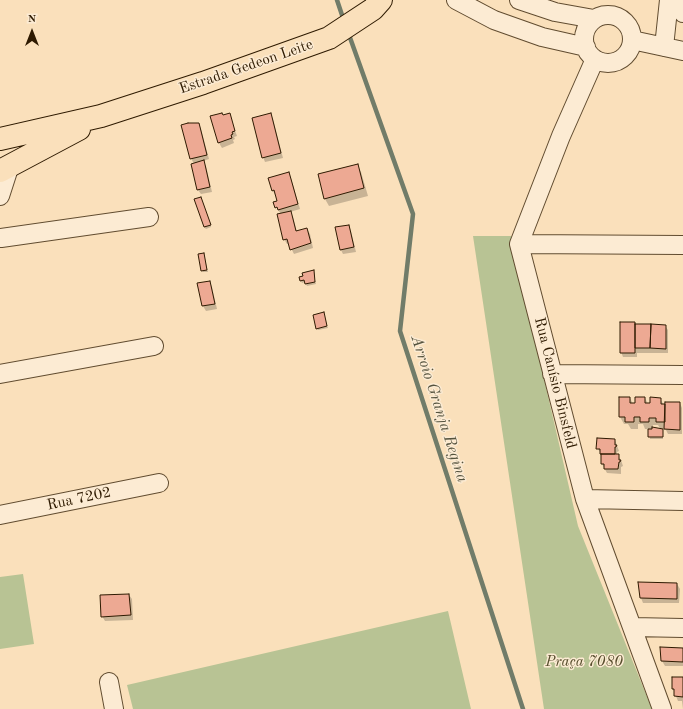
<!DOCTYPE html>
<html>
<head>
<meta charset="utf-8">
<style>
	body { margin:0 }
	#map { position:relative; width:683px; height:709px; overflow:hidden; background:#fae0bb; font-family:"Old Standard TT",serif }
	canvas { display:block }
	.north { position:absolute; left:12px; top:12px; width:40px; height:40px; -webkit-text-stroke:3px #fcebd3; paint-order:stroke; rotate:0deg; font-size:11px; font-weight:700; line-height:16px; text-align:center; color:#2e1a01 }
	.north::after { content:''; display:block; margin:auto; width:14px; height:18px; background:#2e1a01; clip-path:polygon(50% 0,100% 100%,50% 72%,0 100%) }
</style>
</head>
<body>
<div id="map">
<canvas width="683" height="709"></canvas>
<div class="north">N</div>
</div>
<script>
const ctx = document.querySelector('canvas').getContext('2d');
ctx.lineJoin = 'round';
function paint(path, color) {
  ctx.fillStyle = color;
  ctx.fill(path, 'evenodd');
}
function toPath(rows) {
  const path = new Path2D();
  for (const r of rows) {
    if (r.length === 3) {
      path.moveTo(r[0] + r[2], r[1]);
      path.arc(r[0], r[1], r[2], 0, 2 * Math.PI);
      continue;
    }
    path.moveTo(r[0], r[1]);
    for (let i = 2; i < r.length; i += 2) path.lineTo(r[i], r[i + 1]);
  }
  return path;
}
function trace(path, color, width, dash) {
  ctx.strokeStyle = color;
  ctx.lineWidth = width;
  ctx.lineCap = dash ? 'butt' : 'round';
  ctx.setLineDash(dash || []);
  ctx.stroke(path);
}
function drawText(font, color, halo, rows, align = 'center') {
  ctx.font = font + ' "Old Standard TT",serif';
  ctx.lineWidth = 3;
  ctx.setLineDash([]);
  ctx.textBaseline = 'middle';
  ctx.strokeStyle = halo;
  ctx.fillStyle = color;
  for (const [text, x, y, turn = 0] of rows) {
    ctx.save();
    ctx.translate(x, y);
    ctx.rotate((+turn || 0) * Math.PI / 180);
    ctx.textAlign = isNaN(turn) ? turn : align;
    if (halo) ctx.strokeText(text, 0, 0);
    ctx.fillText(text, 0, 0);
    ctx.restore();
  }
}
const green = toPath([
	[473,236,511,236,578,526,652,709,544,709],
	[23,574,34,644,0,649,0,577],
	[448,611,471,709,133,709,127,685]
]);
const shadow = toPath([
	[229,114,237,136,234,137,235,139,233,140,234,143,222,148,219,143,211,117],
	[271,115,273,119,283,158,265,162,263,157],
	[199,124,201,129,209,159,203,161,206,166,212,192,201,194,198,190,194,164,191,158],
	[357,165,361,172,368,196,329,206,325,199],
	[288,173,291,178,300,209,290,212,293,217,297,232,307,229,310,234,313,248,294,254,289,244,287,244,284,239,281,214,276,207,278,201,276,195,275,195,273,191,269,179],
	[202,200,211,227,206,229,204,227],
	[349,226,351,231,356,252,343,254,341,250],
	[204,254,208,272,203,272,202,270],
	[314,271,315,276,314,276,316,284,307,286,305,282,302,283,301,281,304,277],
	[210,282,212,287,217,309,206,311,203,306,199,284],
	[324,315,328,328,318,330,317,328],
	[635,323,636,325,665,326,668,330,668,353,637,353,637,357,623,357,621,352],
	[630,398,633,404,645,398,648,404,660,399,664,405,680,403,682,408,682,434,668,434,666,430,662,429,663,432,663,439,650,439,649,429,645,429,643,424,638,424,638,429,631,429,628,424,624,424,620,417],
	[653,425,658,425,661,430,653,429],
	[615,440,619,451,617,452,617,455,621,460,623,466,621,467,621,474,607,473,602,464,601,453,597,448],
	[677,584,680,589,679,603,643,603,641,598],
	[129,595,132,599,133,620,105,621,102,616],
	[683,649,683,666,665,666,662,661],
	[683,678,683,709,682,701,678,701,673,689]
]);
const stream = toPath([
	[337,0,344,21],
	[348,32,413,214,400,331,523,709]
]);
const building = toPath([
	[222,113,223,115,230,113,235,131,232,132,233,134,231,135,232,138,218,143,210,116,222,113],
	[271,113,281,153,262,158,252,118,271,113],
	[188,123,199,123,207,155,190,159,181,125,188,123],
	[204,160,210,187,197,190,191,164,204,160],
	[358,164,364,188,324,199,318,174,358,164],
	[289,172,298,204,278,210,277,207,275,208,273,202,277,201,274,190,272,191,268,178,289,172],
	[201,197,211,225,204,227,194,199,201,197],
	[291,211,296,231,307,228,311,243,290,250,287,239,283,240,277,214,291,211],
	[349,225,354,247,340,250,335,227,349,225],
	[204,253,207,270,201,271,198,254,204,253],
	[314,270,315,282,305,284,304,280,300,281,299,277,303,276,302,273,314,270],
	[210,281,215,304,202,306,197,283,210,281],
	[324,312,327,326,316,329,313,315,324,312],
	[620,322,635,322,635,353,620,353,620,322],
	[635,324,651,324,650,348,635,348,635,324],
	[651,324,666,325,666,349,650,348,651,324],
	[619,397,630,397,630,403,635,403,635,397,645,397,645,403,650,403,650,397,661,398,661,404,665,404,665,422,656,422,656,418,649,418,649,422,640,422,640,417,634,417,634,422,625,422,625,417,619,417,619,397],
	[665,402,680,402,680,430,664,429,665,402],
	[652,427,663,429,663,437,648,437,648,429,652,429,652,427],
	[597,438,615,439,615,445,617,445,616,447,615,447,615,454,600,454,600,449,596,449,597,438],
	[601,454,619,454,619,460,621,460,620,462,619,462,618,469,604,469,604,464,601,464,601,454],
	[638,582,677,583,677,599,640,598,638,582],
	[129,594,131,615,101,617,100,595,129,594],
	[660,647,683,648,683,662,661,661,660,647],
	[672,677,683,677,683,697,674,696,674,689,672,689,672,677]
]);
const minor = toPath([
	[456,0,494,20,542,37,586,47],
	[519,0,555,12,594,19],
	[680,0,683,13],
	[608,39,24],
	[632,40,683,51],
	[664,47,669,0],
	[595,59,561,136,519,244,585,499,662,709],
	[0,196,10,165],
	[1,238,149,217],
	[519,244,683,245],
	[0,374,154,346],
	[552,374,683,375],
	[585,499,683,501],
	[0,515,159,483],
	[633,627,683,628],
	[109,682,114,709]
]);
const major = toPath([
	[0,139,101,116,203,83,329,38,373,9,381,0],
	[0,171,79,129]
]);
const streetNames = [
	["Estrada Gedeon Leite",246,67,-19],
	["Rua Canísio Binsfeld",555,383,76],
	["Rua 7202",79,499,-12]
];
const parkNames = [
	["Praça 7080",584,662]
];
const waterNames = [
	["Arroio Granja Regina",439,409,72]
];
paint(green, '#b8c394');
paint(shadow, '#0003');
trace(stream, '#717c69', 4.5);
paint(building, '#eda993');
trace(building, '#2e1a01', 1);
trace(minor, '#614c30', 20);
trace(major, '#2e1a01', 24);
trace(minor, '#fcebd3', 18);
trace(major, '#fae0bb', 22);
drawText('15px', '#2e1a01', '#fcebd3', streetNames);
drawText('italic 15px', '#574d2d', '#fcebd3', parkNames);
drawText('italic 16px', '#55533e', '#fcebd3', waterNames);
</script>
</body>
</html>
